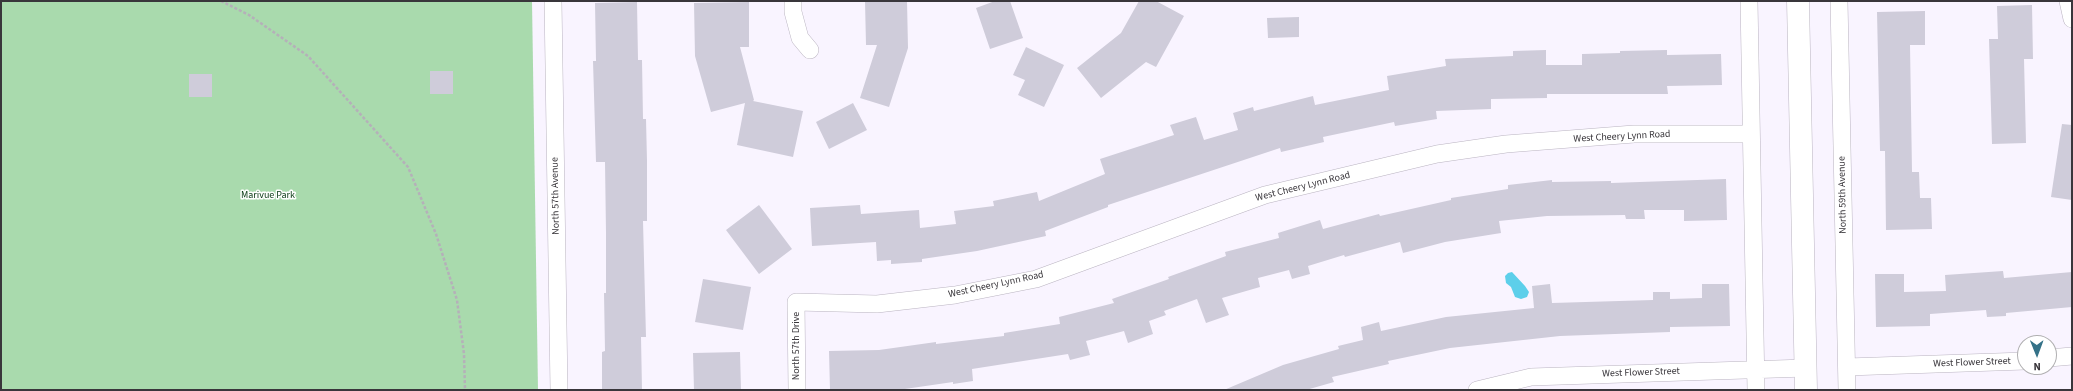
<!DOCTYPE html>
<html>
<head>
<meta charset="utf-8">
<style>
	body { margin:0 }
	#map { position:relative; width:2073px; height:391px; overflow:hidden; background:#f9f4ff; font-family:"Source Sans 3",sans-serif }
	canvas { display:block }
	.frame { position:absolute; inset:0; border:2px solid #39363b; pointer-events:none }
	.north { position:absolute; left:2017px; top:335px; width:40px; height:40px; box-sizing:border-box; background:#fff; border:1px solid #b0afb1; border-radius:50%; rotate:179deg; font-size:11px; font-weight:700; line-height:16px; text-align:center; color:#39363b }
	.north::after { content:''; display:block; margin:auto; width:14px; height:18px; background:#347288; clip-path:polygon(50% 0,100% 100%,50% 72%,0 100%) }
</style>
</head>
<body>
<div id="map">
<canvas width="2073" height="391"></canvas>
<div class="frame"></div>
<div class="north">N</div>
</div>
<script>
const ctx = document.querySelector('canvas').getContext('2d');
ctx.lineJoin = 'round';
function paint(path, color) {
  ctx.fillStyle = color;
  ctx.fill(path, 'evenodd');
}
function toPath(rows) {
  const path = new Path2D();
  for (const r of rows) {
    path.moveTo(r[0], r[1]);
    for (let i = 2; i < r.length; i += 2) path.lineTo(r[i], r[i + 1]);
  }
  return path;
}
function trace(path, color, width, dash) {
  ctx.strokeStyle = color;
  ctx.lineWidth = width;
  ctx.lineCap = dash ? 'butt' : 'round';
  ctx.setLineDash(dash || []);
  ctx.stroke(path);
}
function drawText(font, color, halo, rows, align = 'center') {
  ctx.font = font + ' "Source Sans 3",sans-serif';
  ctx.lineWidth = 3;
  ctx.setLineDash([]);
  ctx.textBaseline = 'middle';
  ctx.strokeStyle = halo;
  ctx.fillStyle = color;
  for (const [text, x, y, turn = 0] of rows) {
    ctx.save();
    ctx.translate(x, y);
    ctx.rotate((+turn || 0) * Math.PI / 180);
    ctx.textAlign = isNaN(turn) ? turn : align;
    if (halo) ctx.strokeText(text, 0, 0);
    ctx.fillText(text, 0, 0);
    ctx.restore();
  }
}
const green = toPath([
	[1,1,532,1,538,390,1,390]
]);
const water = toPath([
	[1512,272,1525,286,1529,292,1527,297,1521,299,1515,297,1511,287,1506,283,1505,276,1508,273]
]);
const building = toPath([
	[865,1,907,1,908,48,889,107,860,98,877,45,866,45],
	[995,1,1010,1,1023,38,990,49,976,8],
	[1139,1,1156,1,1184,16,1156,67,1146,62,1101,98,1077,68,1121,33],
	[637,2,638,60,642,60,643,119,646,119,647,161,647,221,643,221,646,337,641,337,642,390,602,390,602,352,605,351,604,293,606,293,606,233,605,162,596,162,593,61,596,61,595,3],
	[749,2,749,47,740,47,754,100,753,101,803,111,793,157,737,145,745,103,711,112,695,56,694,3],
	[2032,5,2033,59,2024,59,2026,143,1992,144,1989,39,1998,39,1997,6],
	[1925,11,1925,45,1910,45,1912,172,1919,172,1920,198,1931,198,1932,229,1886,230,1885,151,1880,151,1877,12],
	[1299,17,1299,37,1268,38,1267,18],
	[1026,47,1064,65,1044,107,1018,95,1025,80,1013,75],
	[1546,50,1546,65,1582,65,1582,54,1620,53,1620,51,1667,50,1667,55,1721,54,1722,85,1667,86,1668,94,1547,94,1547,98,1491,99,1491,109,1436,111,1437,119,1395,126,1394,122,1323,137,1324,142,1281,152,1280,148,1108,205,1108,207,1045,231,1046,236,977,251,922,259,922,262,891,264,891,260,877,261,876,242,812,246,810,208,860,205,861,214,919,210,920,228,956,224,954,211,994,206,993,201,1037,192,1039,201,1105,174,1100,159,1174,135,1170,125,1196,117,1204,140,1238,130,1233,113,1253,107,1254,111,1313,96,1315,105,1389,90,1387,76,1446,66,1445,59,1513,56,1513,51],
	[430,71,453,71,453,94,430,94],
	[189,74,212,74,212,97,189,97],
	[853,103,867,130,829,149,816,122],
	[2062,124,2072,125,2072,200,2051,197],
	[1726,179,1727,220,1684,221,1684,210,1644,210,1645,219,1626,219,1625,215,1547,216,1499,221,1501,233,1445,242,1403,253,1400,242,1345,257,1344,255,1308,266,1310,274,1292,279,1289,270,1258,278,1260,287,1222,298,1229,315,1206,323,1197,299,1164,311,1166,315,1149,321,1153,334,1128,343,1124,331,1086,341,1090,355,1070,360,1068,354,972,369,973,381,953,384,953,382,898,390,830,390,829,351,879,350,936,342,936,344,1004,336,1004,333,1060,324,1059,317,1114,303,1112,299,1169,279,1168,277,1226,256,1225,252,1279,238,1278,233,1320,220,1323,229,1379,214,1380,216,1451,200,1451,198,1508,189,1508,185,1552,180,1552,182,1611,181,1611,183],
	[759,205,792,249,759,274,726,230],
	[2003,271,2004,278,2072,272,2072,307,2006,313,2006,316,1987,317,1986,310,1930,314,1930,326,1876,327,1875,274,1904,274,1904,292,1946,291,1945,275],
	[703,279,751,287,743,330,695,322],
	[1550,284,1552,303,1653,300,1653,292,1670,292,1670,299,1702,298,1702,284,1729,284,1730,326,1670,327,1670,332,1560,336,1450,348,1388,361,1389,364,1332,377,1334,382,1306,390,1224,390,1283,365,1339,349,1338,346,1363,340,1361,327,1379,322,1381,331,1446,317,1534,308,1532,286],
	[740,352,741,390,694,390,693,353]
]);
const path = toPath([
	[221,1,249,15,308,56,408,167,436,234,457,300,464,354,465,390]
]);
const minor = toPath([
	[553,1,559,390],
	[793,1,793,12,800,38,810,50],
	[1749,1,1756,390],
	[1839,1,1847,390],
	[2068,1,2072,19],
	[2049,358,2072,356],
	[1847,367,2025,361],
	[797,390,796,302,877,304,955,295,1036,279,1265,195,1437,154,1506,144,1634,134,1751,134],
	[1477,390,1531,377,1806,368]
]);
const secondary = toPath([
	[1798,1,1806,390]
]);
const streetNames = [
	["West Cheery Lynn Road",1622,137,-3],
	["West Cheery Lynn Road",1303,187,-14],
	["North 59th Avenue",1843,195,-91],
	["North 57th Avenue",556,196,-91],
	["West Cheery Lynn Road",996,285,-12],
	["North 57th Drive",797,346,-90],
	["West Flower Street",1972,363,-2],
	["West Flower Street",1641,373,-2]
];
const parkNames = [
	["Marivue Park",268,196]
];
paint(green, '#a9daad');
paint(water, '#5dcfea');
paint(building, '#cfccda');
trace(minor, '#bab4c1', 18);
trace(secondary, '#bab4c1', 23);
trace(path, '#b5b0b9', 2.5, [3, 2]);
trace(minor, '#fff', 17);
trace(secondary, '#fff', 22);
drawText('10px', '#39363b', '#fff', streetNames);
drawText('10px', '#083a13', '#fff', parkNames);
</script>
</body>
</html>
